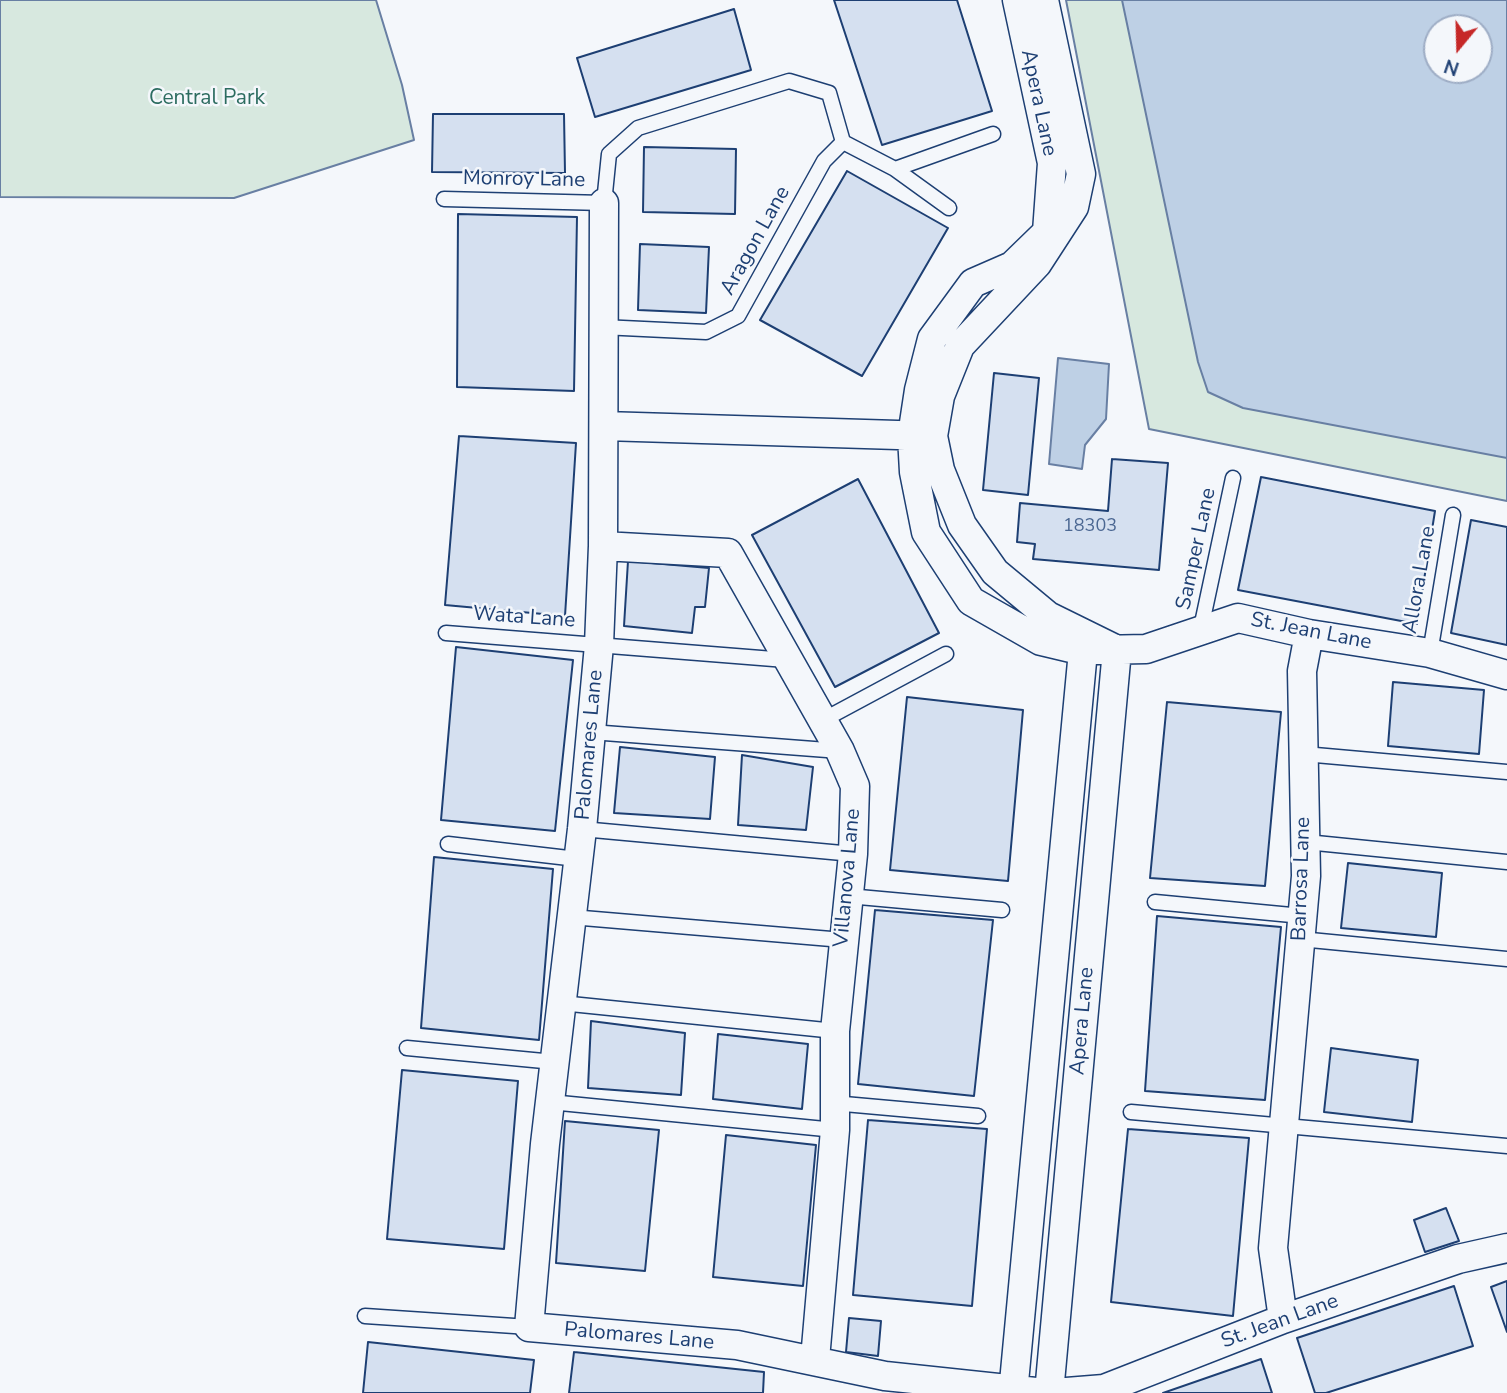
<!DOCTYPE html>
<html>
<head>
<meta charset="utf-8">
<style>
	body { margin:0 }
	#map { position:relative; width:1507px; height:1393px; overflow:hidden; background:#f4f7fb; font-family:"Nunito Sans",sans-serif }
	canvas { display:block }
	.north { position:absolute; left:1423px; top:14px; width:70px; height:70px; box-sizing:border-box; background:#f4f7fb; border:2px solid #9eadc5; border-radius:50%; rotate:199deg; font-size:19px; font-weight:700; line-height:28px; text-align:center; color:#1d3f73 }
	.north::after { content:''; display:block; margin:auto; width:24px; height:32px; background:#c62828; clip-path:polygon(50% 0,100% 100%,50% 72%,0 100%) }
</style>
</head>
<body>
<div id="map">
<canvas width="1507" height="1393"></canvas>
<div class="north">N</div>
</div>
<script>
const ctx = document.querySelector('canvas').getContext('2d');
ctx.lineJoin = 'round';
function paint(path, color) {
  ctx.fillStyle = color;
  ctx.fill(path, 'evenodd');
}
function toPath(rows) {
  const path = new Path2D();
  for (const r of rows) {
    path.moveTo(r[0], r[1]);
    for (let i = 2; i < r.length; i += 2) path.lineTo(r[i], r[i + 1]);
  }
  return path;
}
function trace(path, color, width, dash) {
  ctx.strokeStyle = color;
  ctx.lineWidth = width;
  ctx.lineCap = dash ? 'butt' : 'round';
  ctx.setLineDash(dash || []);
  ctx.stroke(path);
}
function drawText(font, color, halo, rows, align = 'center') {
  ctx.font = font + ' "Nunito Sans",sans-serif';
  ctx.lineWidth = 5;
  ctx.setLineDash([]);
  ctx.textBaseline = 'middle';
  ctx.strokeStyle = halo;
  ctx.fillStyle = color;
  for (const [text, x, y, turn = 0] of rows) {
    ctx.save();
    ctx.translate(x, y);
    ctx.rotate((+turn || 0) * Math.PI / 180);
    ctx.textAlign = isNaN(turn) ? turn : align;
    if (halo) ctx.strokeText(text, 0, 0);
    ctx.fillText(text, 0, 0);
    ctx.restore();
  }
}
const green = toPath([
	[0,0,376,0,402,85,414,140,234,198,0,197,0,0],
	[1066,0,1507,0,1507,501,1149,429,1066,0],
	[1437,28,1479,28,1479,70,1437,70,1437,28]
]);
const water = toPath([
	[1122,0,1507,0,1507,458,1243,408,1208,392,1198,362,1122,0],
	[1479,28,1479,70,1437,70,1437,28,1479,28],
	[1058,358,1109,364,1106,419,1085,445,1082,469,1049,464,1058,358]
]);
const building = toPath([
	[834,0,957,0,992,111,882,145,834,0],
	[734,9,751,70,595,117,577,58,734,9],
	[433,114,564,114,565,173,432,172,433,114],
	[644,147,736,149,735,214,643,212,644,147],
	[847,171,948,228,862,376,760,320,847,171],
	[458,214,577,217,574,391,457,387,458,214],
	[640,244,709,247,706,313,638,310,640,244],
	[994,373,1039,378,1028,495,983,490,994,373],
	[459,436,576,443,565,616,445,605,459,436],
	[1112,459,1168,463,1159,570,1033,559,1035,544,1017,542,1020,503,1108,511,1112,459],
	[1261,477,1435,511,1417,624,1238,590,1261,477],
	[858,479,939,633,835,687,752,535,858,479],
	[1471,520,1507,527,1507,645,1451,633,1471,520],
	[628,561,709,568,705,607,695,607,692,633,624,626,628,561],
	[456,647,573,660,555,831,441,820,456,647],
	[1393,682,1484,690,1479,754,1388,746,1393,682],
	[907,697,1023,710,1008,881,890,870,907,697],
	[1167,702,1281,712,1265,886,1150,878,1167,702],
	[620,747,715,757,710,819,614,813,620,747],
	[742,755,813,767,806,830,738,825,742,755],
	[434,857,553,869,539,1040,421,1028,434,857],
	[1348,863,1442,873,1436,937,1341,928,1348,863],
	[875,910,993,920,974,1096,858,1084,875,910],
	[1157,916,1281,927,1265,1100,1145,1091,1157,916],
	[591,1021,685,1033,681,1095,588,1088,591,1021],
	[718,1034,808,1044,802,1109,713,1099,718,1034],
	[1331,1048,1418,1060,1412,1122,1324,1112,1331,1048],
	[402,1070,518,1081,504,1249,387,1239,402,1070],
	[868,1120,987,1129,972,1306,853,1295,868,1120],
	[565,1121,659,1130,645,1271,556,1263,565,1121],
	[1128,1129,1249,1138,1233,1316,1111,1302,1128,1129],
	[726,1135,816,1145,803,1286,713,1277,726,1135],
	[1446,1208,1459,1241,1425,1252,1414,1220,1446,1208],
	[1507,1281,1507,1332,1491,1287,1507,1281],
	[1454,1286,1473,1346,1326,1393,1315,1393,1297,1338,1454,1286],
	[849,1318,881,1321,878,1356,846,1352,849,1318],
	[368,1342,534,1360,530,1393,363,1393,368,1342],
	[574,1352,764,1372,763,1393,569,1393,574,1352],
	[1261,1359,1272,1393,1163,1393,1261,1359]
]);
const lane = toPath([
	[843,142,895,169,949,208],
	[895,169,993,134],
	[444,199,604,203,609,154,638,128,789,81,829,93,843,142,824,161,738,316,706,332,602,327],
	[1201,628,1233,478],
	[446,633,786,660],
	[1430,653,1453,515],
	[823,720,946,654],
	[591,732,840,751],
	[1304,754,1507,772],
	[582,829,853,854],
	[1306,842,1507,862],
	[448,844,577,859],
	[848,896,1002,910],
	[1155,902,1302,916],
	[571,917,843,940],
	[1300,939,1507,959],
	[561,1003,835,1031],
	[407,1048,554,1062],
	[550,1102,835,1130],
	[833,1103,978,1116],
	[1131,1112,1507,1146],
	[365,1316,529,1327]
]);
const street = toPath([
	[1044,0,1081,174,1074,207,1037,264,960,346,940,396,933,436,940,470,962,525,995,572,1048,616,1117,650],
	[604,203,603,546,599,645,582,829,545,1144,529,1327,737,1345,885,1376,1045,1393],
	[604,426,930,436],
	[603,546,728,553,840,751,855,786,853,854,835,1031,835,1130,815,1359],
	[1098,650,1146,649,1238,618,1309,634,1430,653,1507,675],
	[1283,1319,1273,1248,1306,876,1302,671,1309,634],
	[1013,1393,1083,651,1041,641,971,601,926,532,914,472,912,436,919,390,932,339,973,283,1012,266,1047,232,1052,163,1017,0],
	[1049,1393,1117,650],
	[1054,1393,1104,1389,1283,1319,1458,1259,1507,1248]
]);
const numberNames = [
	["18303",1090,527]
];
const parkNames = [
	["Central Park",207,99]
];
const streetNames = [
	["Apera Lane",1038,103,78],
	["Monroy Lane",524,180,1],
	["Aragon Lane",756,241,-61],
	["Samper Lane",1197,549,-78],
	["Allora Lane",1420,580,-80],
	["Wata Lane",524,618,4],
	["St. Jean Lane",1311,632,11],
	["Palomares Lane",590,745,-85],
	["Villanova Lane",848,878,-85],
	["Barrosa Lane",1302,879,-88],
	["Apera Lane",1083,1021,-85],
	["St. Jean Lane",1280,1322,-20],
	["Palomares Lane",639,1337,5]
];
paint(green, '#d7e8df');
trace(green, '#687fa3', 2);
paint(water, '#bed0e5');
trace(water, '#687fa3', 2);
paint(building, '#d5e0f0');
trace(building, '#1d3f73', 2);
trace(lane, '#1d3f73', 17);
trace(street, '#1d3f73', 31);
trace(lane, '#f4f7fb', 14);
trace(street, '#f4f7fb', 28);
drawText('18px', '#4b6792', null, numberNames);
drawText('21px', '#2c6c60', '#f4f7fb', parkNames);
drawText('21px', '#1d3f73', '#f4f7fb', streetNames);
</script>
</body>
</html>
